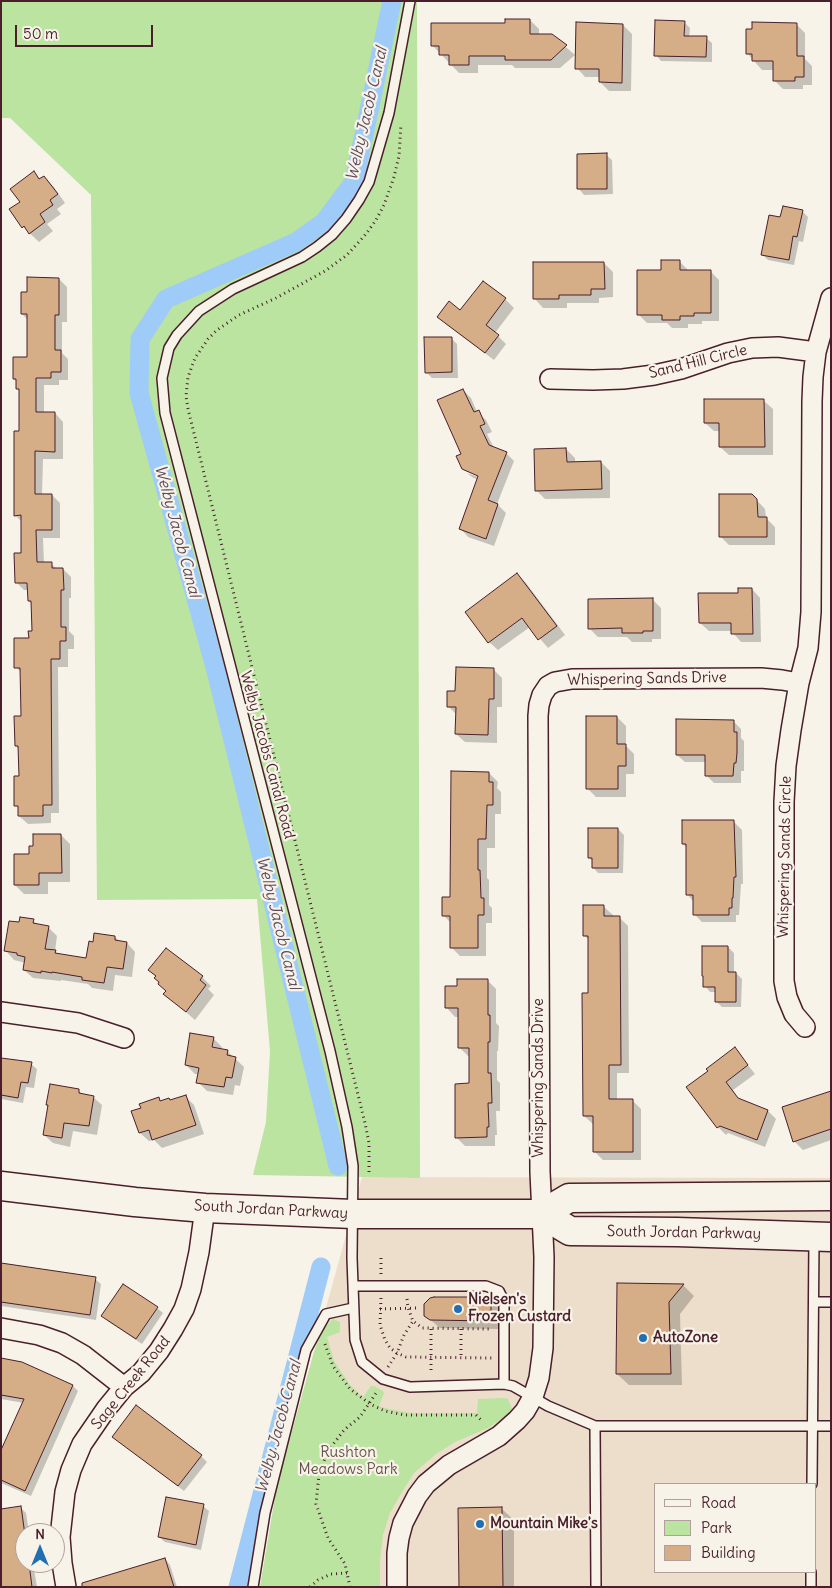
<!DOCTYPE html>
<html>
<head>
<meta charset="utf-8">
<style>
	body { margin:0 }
	#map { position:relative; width:832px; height:1588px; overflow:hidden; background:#f7f3e8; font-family:Delius,sans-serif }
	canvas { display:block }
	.frame { position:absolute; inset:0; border:2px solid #4a1f2b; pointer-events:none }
	.legend { position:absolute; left:654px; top:1483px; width:162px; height:90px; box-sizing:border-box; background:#f7f3e8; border:1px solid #b29e9c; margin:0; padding:6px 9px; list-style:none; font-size:15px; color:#4a1f2b }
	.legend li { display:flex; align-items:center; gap:10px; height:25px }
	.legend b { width:25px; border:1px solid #b29e9c }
	.north { position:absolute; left:15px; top:1523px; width:50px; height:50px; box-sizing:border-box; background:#f7f3e8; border:1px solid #b29e9c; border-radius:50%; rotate:0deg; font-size:14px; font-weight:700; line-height:20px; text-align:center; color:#4a1f2b }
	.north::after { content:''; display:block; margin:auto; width:18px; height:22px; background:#1f6fb2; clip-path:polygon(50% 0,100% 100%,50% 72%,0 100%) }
	.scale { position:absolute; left:15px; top:25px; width:138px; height:22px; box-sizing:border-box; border:2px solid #4a1f2b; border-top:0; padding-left:6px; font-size:15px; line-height:18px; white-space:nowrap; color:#4a1f2b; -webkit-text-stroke:4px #f7f3e8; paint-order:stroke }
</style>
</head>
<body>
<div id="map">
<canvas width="832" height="1588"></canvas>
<div class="frame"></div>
<ul class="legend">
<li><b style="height:6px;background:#f7f3e8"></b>Road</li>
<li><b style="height:14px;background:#bae4a0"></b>Park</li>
<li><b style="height:14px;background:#d5ad86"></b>Building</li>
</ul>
<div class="north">N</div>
<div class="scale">50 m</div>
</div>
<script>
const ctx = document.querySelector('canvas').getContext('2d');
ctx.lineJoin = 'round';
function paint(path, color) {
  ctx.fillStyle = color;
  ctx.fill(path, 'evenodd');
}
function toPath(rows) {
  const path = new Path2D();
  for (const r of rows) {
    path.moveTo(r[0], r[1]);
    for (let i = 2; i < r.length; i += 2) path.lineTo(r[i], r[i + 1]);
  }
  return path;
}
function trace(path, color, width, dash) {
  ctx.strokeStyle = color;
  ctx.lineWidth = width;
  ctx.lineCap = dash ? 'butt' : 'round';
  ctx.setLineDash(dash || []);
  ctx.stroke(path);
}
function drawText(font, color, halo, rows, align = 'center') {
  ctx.font = font + ' Delius,sans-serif';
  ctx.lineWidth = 4.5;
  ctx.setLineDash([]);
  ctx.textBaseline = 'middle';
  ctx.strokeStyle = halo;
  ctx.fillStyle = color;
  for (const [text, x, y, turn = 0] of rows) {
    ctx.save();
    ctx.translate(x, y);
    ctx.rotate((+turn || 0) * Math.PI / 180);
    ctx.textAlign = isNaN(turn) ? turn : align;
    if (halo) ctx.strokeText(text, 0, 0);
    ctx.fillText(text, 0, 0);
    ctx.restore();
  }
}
const built = toPath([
	[362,1177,831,1178,831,1587,260,1587,277,1486],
	[656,1484,816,1484,816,1572,656,1572]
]);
const green = toPath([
	[1,1,417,1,420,1178,253,1175,266,1122,270,1051,257,899,97,900,91,195,10,118,1,118],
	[333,1319,340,1322,340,1332,327,1337,334,1361,350,1385,363,1397,371,1386,374,1386,383,1391,384,1393,379,1406,388,1409,412,1413,477,1413,478,1399,505,1398,508,1399,512,1409,506,1416,488,1428,455,1442,436,1454,414,1473,402,1492,390,1513,383,1535,380,1561,380,1587,260,1587,277,1486,314,1352,323,1330]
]);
const shadow = toPath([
	[530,20,539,29,539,35,552,35,575,55,560,68,515,68,512,65,478,65,478,73,459,73,432,45,506,24],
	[684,22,690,28,689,37,706,38,712,43,712,62,661,61,656,55],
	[796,24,805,33,805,59,812,66,812,85,803,85,803,89,783,89,774,80,774,70,762,70,747,53],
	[623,25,632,34,631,91,609,91,600,82,600,77,585,77,577,68],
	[606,155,612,160,613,194,584,195,579,189],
	[34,173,41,180,44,177,53,186,65,203,57,209,61,214,47,224,53,231,39,242,23,227],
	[802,211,808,217,803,242,799,241,794,265,768,260,762,254,781,219],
	[679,261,688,270,711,272,719,280,719,321,702,321,702,324,688,324,688,328,672,328,667,323,647,323,638,314,662,271],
	[604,263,613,272,613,297,599,298,599,303,567,303,567,308,543,308,535,299],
	[59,279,67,287,67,322,62,322,62,353,68,359,68,380,59,380,59,385,44,385,44,413,55,413,63,422,63,459,43,459,42,495,52,495,60,503,60,538,43,538,44,564,51,564,57,569,63,569,71,577,71,598,69,598,69,631,74,636,74,649,68,649,68,667,58,667,59,813,51,813,51,823,28,824,19,816,19,809,16,805,21,777,20,750,16,746,22,717,22,673,16,667,33,632,33,605,29,601,29,590,24,590,16,582,22,554,22,522,15,515,20,432,20,392,17,388,17,382,14,379,28,358,28,320,22,314,29,293],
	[483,282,505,299,514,308,495,333,506,344,494,360,447,325,439,317,461,312],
	[451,338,457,344,458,378,432,378,426,372],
	[463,390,471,398,477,412,486,420,492,432,487,434,494,448,506,453,514,461,497,504,506,513,494,546,468,537,461,529,478,480,472,477,467,473,484,479,467,470,467,472,463,468],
	[764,401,773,409,773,455,729,455,720,447,720,431,714,431,705,423],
	[566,449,575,458,575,463,601,462,610,471,610,498,545,499,536,490],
	[752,495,765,509,766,518,775,527,775,545,729,545,720,536],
	[517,574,526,583,565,635,548,648,530,627,498,650,489,642],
	[752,589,760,598,761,642,741,642,733,633,733,631,709,631,700,623,739,594],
	[653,600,661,608,661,639,652,639,652,642,632,642,627,637,598,637,589,628],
	[493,669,502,678,502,707,497,707,497,743,465,742,456,734,457,715,448,706,457,693],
	[617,717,626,726,626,746,634,754,634,774,626,774,626,797,596,797,587,788],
	[733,721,741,729,741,738,744,741,744,771,741,771,741,783,714,783,706,775,707,762,685,762,677,755],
	[489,773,498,782,497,788,501,792,501,814,495,814,495,848,487,848,487,878,489,880,489,905,492,908,492,923,486,923,486,956,460,956,451,947,451,923,444,916,451,898],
	[734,822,742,830,743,884,741,884,739,915,736,915,736,922,702,922,694,914,694,902,687,894,687,848,683,844],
	[618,829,624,835,623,873,598,873,593,867,593,861,589,858],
	[61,835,70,844,70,882,48,882,48,894,24,894,15,885,31,855],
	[604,907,613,915,613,917,619,917,628,926,629,1073,617,1073,617,1100,632,1100,641,1109,641,1160,603,1160,594,1151,594,1125,584,1116,590,994,590,941,584,935],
	[33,921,38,925,48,927,57,936,55,951,58,955,88,959,94,943,115,937,120,942,127,943,135,952,132,977,115,975,113,991,92,988,88,984,61,980,61,981,33,978,24,970,26,963,14,960,6,951,20,924],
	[728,947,734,953,734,973,736,973,742,979,741,1007,722,1007,716,1001,717,992,710,992,705,986],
	[150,970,202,977,211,986,208,989,214,995,195,1020,165,994,167,992,157,977],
	[488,981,496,989,496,1023,499,1026,498,1051,497,1051,497,1080,500,1083,500,1111,496,1111,497,1135,495,1135,495,1146,465,1146,456,1137,471,1084,471,1056,468,1056,459,1047,459,1017,455,1017,447,1008,458,988],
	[213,1038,222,1047,221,1050,227,1051,244,1067,240,1086,235,1085,233,1095,207,1091,198,1082,199,1074,195,1074,186,1065],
	[735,1049,755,1074,733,1090,740,1101,768,1111,776,1119,765,1147,728,1133,726,1135,718,1127,710,1071],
	[1,1059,31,1064,37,1069,34,1088,26,1087,23,1103,1,1099],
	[79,1091,83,1095,93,1097,102,1105,97,1135,73,1131,70,1147,53,1143,44,1135],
	[831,1092,831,1140,803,1150,794,1141],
	[185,1096,194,1105,204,1134,162,1148,154,1140,149,1141,140,1133,142,1109,158,1099,161,1102,170,1101],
	[1,1265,95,1279,101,1284,96,1320,1,1306],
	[618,1284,683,1285,694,1296,680,1314,682,1385,629,1385,617,1374],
	[490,1299,499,1307,499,1329,440,1328,426,1316],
	[157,1308,163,1313,142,1344,109,1322,103,1316],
	[1,1359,22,1363,73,1386,78,1391,31,1496,1,1483,1,1453,24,1403,1,1399],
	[119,1442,201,1456,207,1462,184,1491],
	[203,1506,209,1511,201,1550,165,1542,159,1537],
	[20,1507,26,1513,29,1533,25,1533,25,1563,33,1563,37,1587,1,1587],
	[502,1509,514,1520,514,1587,460,1587],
	[165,1559,170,1565,177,1587,89,1587]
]);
const canal = toPath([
	[338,1166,215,667,139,393,140,339,166,299,296,242,324,222,354,182,392,1],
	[238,1587,321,1267]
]);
const building = toPath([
	[505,19,530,19,530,34,552,34,567,45,551,60,505,60,505,56,469,56,469,65,449,65,449,55,439,55,439,46,431,46,431,23,505,23,505,19],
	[655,20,685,21,684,36,707,36,706,57,654,56,655,20],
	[576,22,623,24,622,83,599,82,599,69,575,69,576,22],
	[752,22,797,23,797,56,804,56,804,77,795,77,795,81,773,81,773,61,752,61,752,54,746,54,746,29,752,29,752,22],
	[607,153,607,189,577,189,577,154,607,153],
	[34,171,39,179,44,176,58,194,50,200,53,205,40,214,45,222,29,234,24,226,22,228,9,209,20,202,10,189,34,171],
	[783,206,803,210,797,237,793,236,789,260,761,255,769,215,780,217,783,206],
	[661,260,680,260,680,270,711,270,711,313,694,313,694,316,680,316,680,320,662,320,662,315,637,315,637,270,661,270,661,260],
	[533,262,604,262,605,289,591,289,591,295,559,295,559,299,533,299,533,262],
	[27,277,59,278,59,315,55,315,55,350,61,350,61,372,51,372,51,378,36,378,36,412,55,412,55,452,35,451,35,494,52,494,52,530,36,530,37,562,52,562,52,568,63,568,64,590,61,590,61,627,66,627,66,641,60,641,60,659,51,659,52,805,43,805,43,816,18,816,18,806,14,806,14,776,19,776,18,746,15,746,14,716,21,716,20,668,14,668,14,638,29,638,28,631,32,631,31,601,28,601,27,583,15,583,14,553,21,553,21,515,14,516,14,431,19,431,19,389,16,389,16,379,13,379,13,357,27,357,27,314,21,314,21,292,27,292,27,277],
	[483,281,506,298,486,325,499,335,485,353,437,317,449,301,460,310,483,281],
	[424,337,452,337,452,372,425,373,424,337],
	[463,389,474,412,479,410,485,424,480,426,489,445,507,452,488,500,498,504,486,539,459,529,478,476,462,469,456,456,461,454,437,400,463,389],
	[704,399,764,399,765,447,719,447,719,423,704,423,704,399],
	[566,448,567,462,601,461,602,489,535,491,534,449,566,448],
	[719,494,752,494,757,499,758,517,767,517,767,537,719,537,719,494],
	[517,573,557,626,538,640,522,618,488,643,465,612,517,573],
	[738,588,752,588,753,634,731,634,731,623,699,623,698,593,738,593,738,588],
	[653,598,653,631,643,631,643,633,622,633,622,628,588,629,588,599,653,598],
	[456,667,494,668,494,699,489,699,488,735,455,734,456,707,447,707,447,691,455,691,456,667],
	[586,716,617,716,617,744,626,744,626,766,618,766,618,789,586,789,586,716],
	[676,719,734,720,734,732,737,732,737,753,736,763,734,763,733,776,705,776,705,755,676,755,676,719],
	[451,771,489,772,489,782,493,782,493,805,487,805,486,839,478,839,478,870,480,870,481,898,484,898,484,915,478,915,478,948,450,948,450,916,442,916,442,897,450,897,451,771],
	[682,820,734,820,736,877,734,877,733,898,732,898,732,908,729,908,729,915,693,915,693,895,686,895,686,844,682,844,682,820],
	[588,828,618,828,618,868,592,868,592,858,588,858,588,828],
	[33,834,61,834,62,873,39,873,39,885,14,885,14,854,29,854,29,846,33,846,33,834],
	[583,905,604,905,604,916,620,916,621,1065,609,1065,609,1099,633,1099,633,1152,593,1152,593,1116,583,1116,582,993,588,993,588,936,583,936,583,905],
	[20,917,34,919,33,923,49,926,45,949,56,950,55,953,86,958,89,941,93,942,94,933,115,936,115,940,127,942,123,969,107,967,104,983,82,980,82,977,52,972,52,973,41,971,41,973,23,970,25,957,17,955,17,953,4,951,9,921,19,922,20,917],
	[702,946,728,946,728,972,736,972,736,1002,715,1002,715,987,703,987,703,976,702,976,702,946],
	[166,948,203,976,200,980,206,985,186,1012,163,994,166,991,158,984,159,982,154,978,156,976,148,970,166,948],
	[457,979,488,979,488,1015,490,1015,490,1042,488,1042,488,1073,491,1073,492,1103,488,1103,489,1127,487,1127,487,1137,455,1138,455,1084,469,1083,469,1048,458,1048,458,1008,445,1008,445,986,457,986,457,979],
	[190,1033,214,1037,212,1047,228,1050,227,1055,236,1057,232,1078,226,1077,224,1087,196,1083,199,1068,185,1065,190,1033],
	[735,1047,748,1065,726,1082,738,1098,768,1110,757,1140,720,1126,717,1128,686,1087,708,1071,706,1069,735,1047],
	[1,1058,32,1062,28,1083,21,1082,18,1098,1,1095,1,1058],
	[50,1084,79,1089,79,1093,94,1096,89,1126,64,1123,62,1138,43,1135,48,1105,46,1105,50,1084],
	[831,1091,831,1129,793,1142,782,1107,831,1091],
	[186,1095,196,1125,152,1140,149,1130,139,1133,131,1111,141,1108,139,1104,159,1097,160,1101,169,1098,170,1100,186,1095],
	[1,1263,96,1277,90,1315,1,1302,1,1263],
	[617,1283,684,1284,669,1302,671,1374,616,1374,617,1283],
	[123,1284,158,1307,136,1339,101,1316,123,1284],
	[434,1297,491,1297,491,1321,430,1320,424,1316,424,1304,430,1298,434,1297],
	[1,1358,22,1362,73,1385,25,1491,1,1480,1,1450,24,1399,1,1395,1,1358],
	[136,1405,202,1455,178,1486,112,1437,136,1405],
	[166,1497,204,1504,196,1545,158,1537,166,1497],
	[21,1506,25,1535,25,1563,29,1563,32,1587,1,1587,1,1509,21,1506],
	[502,1507,503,1587,459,1587,458,1508,502,1507],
	[165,1558,174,1587,82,1587,82,1583,165,1558]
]);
const path = toPath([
	[369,1172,369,1143,365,1123,188,409,186,396,188,377,195,358,208,339,217,330,239,315,276,298,325,271,347,255,366,234,376,220,384,205,394,177,399,156,401,124],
	[381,1258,381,1275],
	[381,1298,380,1325,385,1340,390,1348,397,1353,406,1357,492,1358],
	[407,1299,408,1308,413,1321,422,1328,490,1329],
	[380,1309,417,1308],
	[431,1329,431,1374],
	[461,1329,461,1358],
	[325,1344,333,1366,350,1389,370,1404,385,1411,405,1415,476,1415,482,1421],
	[388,1367,397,1353,404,1335,413,1321],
	[310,1587,318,1580,331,1574,347,1573],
	[350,1587,345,1564,328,1538,316,1504,319,1474,328,1451,344,1430,360,1417,378,1390]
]);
const lane = toPath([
	[410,1,389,113,369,182,359,200,346,219,332,235,317,247,302,257,233,289,199,311,177,335,169,348,162,378,165,413,330,1051,347,1127,353,1166,352,1258,355,1340,362,1362,383,1379,410,1387,504,1384,513,1386,548,1406,595,1426,831,1426],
	[354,1286,486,1286,499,1291,504,1301,504,1384],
	[814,1302,831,1302],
	[595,1426,596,1587],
	[812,1484,814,1239],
	[253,1587,265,1513,306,1350,326,1314,353,1308],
	[811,1587,811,1572]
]);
const street = toPath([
	[550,379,593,380,623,379,654,375,681,369,728,353,752,348,778,347,816,352],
	[1,1012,78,1023,124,1038],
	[805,1027,794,1014,787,997,784,981,784,802,786,766,791,730,799,683,808,648,811,612,812,401,813,377,816,352,831,298],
	[1,1328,39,1335,62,1343,83,1355,124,1387],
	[66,1587,62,1563,60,1537,65,1492,71,1470,82,1444,106,1409,124,1387,141,1373,159,1351,173,1329,184,1309,191,1289,199,1252,205,1208],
	[397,1587,397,1553,399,1538,403,1523,417,1496,426,1484,449,1465,499,1436,517,1420,525,1411,533,1397,539,1378,543,1348,544,1257,540,1172,538,716,539,705,542,695,548,686,555,682,572,679,761,678,782,680,799,683]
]);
const primary = toPath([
	[1,1186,135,1202,205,1208,353,1214,542,1214,569,1198,831,1196],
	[542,1214,570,1231,677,1232,831,1237]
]);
const markers = [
	[458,1309,5,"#1f6fb2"],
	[643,1338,5,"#1f6fb2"],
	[480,1524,5,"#1f6fb2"]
];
const streetNames = [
	["Sand Hill Circle",698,362,-14],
	["Whispering Sands Drive",647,679,-1],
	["Welby Jacobs Canal Road",267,755,75],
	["Whispering Sands Circle",785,857,-89],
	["Whispering Sands Drive",539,1078,-90],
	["South Jordan Parkway",271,1210,3],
	["South Jordan Parkway",684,1233,1],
	["Sage Creek Road",131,1383,-51]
];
const poiNames = [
	["Nielsen's",468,1300],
	["Frozen Custard",468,1317],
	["AutoZone",653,1338],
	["Mountain Mike's",490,1524]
];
const parkNames = [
	["Rushton",348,1453],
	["Meadows Park",348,1470]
];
const waterNames = [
	["Welby Jacob Canal",367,114,-77],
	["Welby Jacob Canal",177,531,75],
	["Welby Jacob Canal",278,923,76],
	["Welby Jacob Canal",279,1427,-75]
];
paint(built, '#eddecb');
paint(green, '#bae4a0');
paint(shadow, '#0003');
trace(canal, '#9ecbf8', 19);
paint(building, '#d5ad86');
trace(building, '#4a1f2b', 1);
trace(lane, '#4a1f2b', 12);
trace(street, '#4a1f2b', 22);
trace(primary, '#4a1f2b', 31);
trace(path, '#4a1f2b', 3, [1, 4]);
trace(lane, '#f7f3e8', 9);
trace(street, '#f7f3e8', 19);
trace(primary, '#f7f3e8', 28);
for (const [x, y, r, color] of markers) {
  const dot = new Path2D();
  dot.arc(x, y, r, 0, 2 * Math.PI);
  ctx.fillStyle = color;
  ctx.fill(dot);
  trace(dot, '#f7f3e8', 2);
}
drawText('15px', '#4a1f2b', '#f7f3e8', streetNames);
drawText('bold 15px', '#4a1f2b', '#f7f3e8', poiNames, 'left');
drawText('15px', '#665048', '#f7f3e8', parkNames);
drawText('italic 16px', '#5f4a5e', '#f7f3e8', waterNames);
</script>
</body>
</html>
